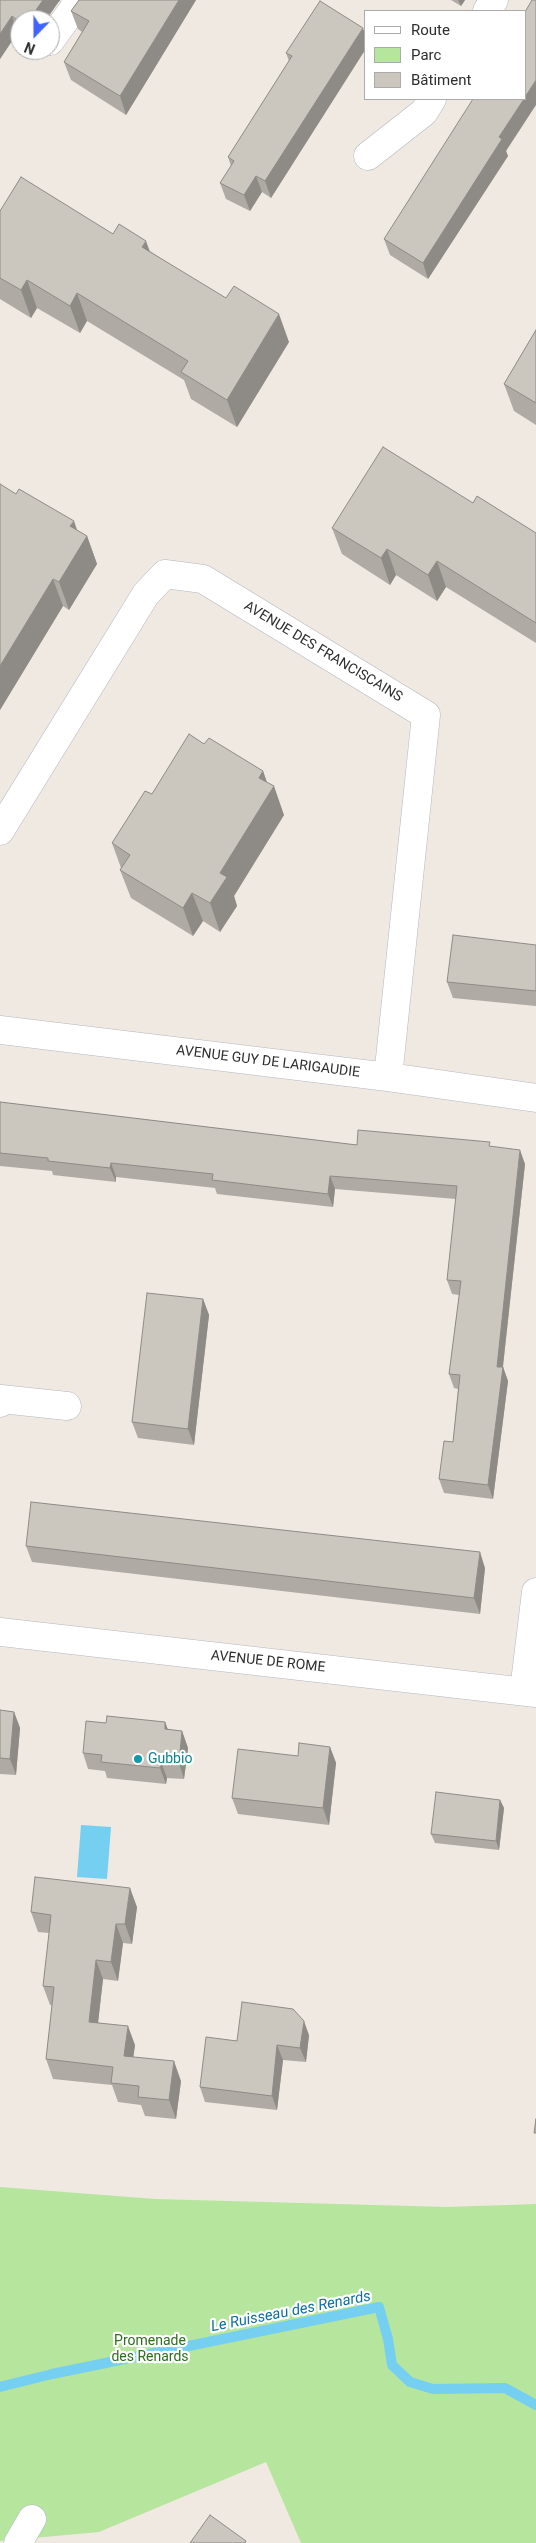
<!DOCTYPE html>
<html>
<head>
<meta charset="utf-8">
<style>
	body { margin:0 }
	#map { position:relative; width:536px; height:2543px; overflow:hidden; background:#efe9e1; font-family:Roboto,sans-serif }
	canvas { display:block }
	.legend { position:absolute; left:364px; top:10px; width:162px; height:90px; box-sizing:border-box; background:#fff; border:1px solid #ababab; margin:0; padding:6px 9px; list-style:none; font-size:15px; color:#2e2e2e }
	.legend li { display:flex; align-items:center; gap:10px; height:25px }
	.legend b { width:25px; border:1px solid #ababab }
	.north { position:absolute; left:10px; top:10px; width:50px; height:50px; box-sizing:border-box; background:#fff; border:1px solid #ababab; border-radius:50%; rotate:202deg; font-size:14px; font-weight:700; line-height:20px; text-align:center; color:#2e2e2e }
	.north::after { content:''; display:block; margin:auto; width:18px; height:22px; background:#4264fb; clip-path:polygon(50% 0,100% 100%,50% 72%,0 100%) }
</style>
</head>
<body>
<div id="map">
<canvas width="536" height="2543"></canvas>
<ul class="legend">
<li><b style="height:6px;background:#fff"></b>Route</li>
<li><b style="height:14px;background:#b6e59e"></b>Parc</li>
<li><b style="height:14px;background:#cbc7bf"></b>Bâtiment</li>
</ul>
<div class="north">N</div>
</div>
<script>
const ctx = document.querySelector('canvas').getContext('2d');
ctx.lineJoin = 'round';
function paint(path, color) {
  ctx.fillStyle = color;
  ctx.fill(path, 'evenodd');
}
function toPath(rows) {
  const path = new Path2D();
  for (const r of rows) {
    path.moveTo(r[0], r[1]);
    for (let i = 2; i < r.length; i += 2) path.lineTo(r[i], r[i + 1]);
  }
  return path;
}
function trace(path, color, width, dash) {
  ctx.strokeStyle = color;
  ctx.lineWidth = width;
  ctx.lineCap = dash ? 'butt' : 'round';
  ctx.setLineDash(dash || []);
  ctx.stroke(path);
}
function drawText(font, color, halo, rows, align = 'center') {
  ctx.font = font + ' Roboto,sans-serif';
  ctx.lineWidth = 4.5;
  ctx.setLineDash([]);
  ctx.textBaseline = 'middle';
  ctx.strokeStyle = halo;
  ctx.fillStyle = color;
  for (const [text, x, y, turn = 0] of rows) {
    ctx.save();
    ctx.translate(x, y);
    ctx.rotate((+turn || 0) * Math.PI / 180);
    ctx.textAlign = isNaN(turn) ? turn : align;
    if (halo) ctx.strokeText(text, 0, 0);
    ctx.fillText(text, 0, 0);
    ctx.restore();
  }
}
const green = toPath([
	[0,2187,155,2199,447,2207,536,2204,536,2543,301,2543,266,2462,99,2532,0,2541]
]);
const water = toPath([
	[81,1825,111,1827,107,1879,77,1877]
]);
const stream = toPath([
	[0,2387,52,2374,379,2307,388,2339,392,2365,410,2382,433,2389,505,2388,536,2405]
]);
const minor = toPath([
	[487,11,494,0],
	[50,41,74,8,76,0],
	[368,156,424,112,432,99],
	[0,831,146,594,165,574,203,579,426,715,388,1077],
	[0,1030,388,1077,536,1098],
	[0,1403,1,1399,67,1406],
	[0,1632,536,1693],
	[524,1691,536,1592],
	[18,2543,32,2519]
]);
const wall = toPath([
	[0,0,60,0,60,1,20,20,20,34,18,32,0,59],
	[196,0,126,115,71,80,64,62,82,32,78,29,71,11],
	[451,0,465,0,461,6],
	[365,34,365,50,271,198,262,192,250,211,226,199,220,183,231,166,228,157,289,61,286,53],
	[525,99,506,151,508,156,428,279,390,255,384,239],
	[0,211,113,234,151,252,289,342,237,427,191,399,184,380,87,321,80,333,37,308,31,318,0,299],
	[536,330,536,425,514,411,504,384],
	[0,485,87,536,97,564,69,610,63,606,0,710],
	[473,503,536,533,536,643,446,587,437,601,396,575,390,585,342,554,332,528],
	[204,744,263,771,267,782,284,815,234,896,237,906,220,932,203,921,193,936,131,898,120,870,121,868,112,843,152,794],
	[536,945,536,1006,453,998,447,982],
	[0,1102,357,1145,492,1147,525,1164,503,1367,508,1381,493,1499,444,1493,439,1479,453,1442,458,1389,454,1388,449,1374,459,1295,452,1294,447,1280,456,1199,335,1189,333,1207,217,1194,215,1188,116,1177,116,1182,53,1175,52,1171,0,1166],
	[203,1299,209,1315,194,1445,138,1438,132,1422],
	[26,1546,485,1568,480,1614,32,1562],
	[0,1710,14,1712,20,1728,16,1775,0,1774],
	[165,1722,168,1730,182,1731,188,1748,184,1779,167,1778,166,1784,107,1778,105,1771,88,1769,83,1753,106,1723],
	[330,1747,336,1763,329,1825,238,1814,232,1798,298,1756],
	[500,1800,504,1808,499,1850,435,1843,431,1834],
	[137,1907,132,1944,123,1943,118,1981,103,1979,98,2022,135,2045,133,2057,181,2081,176,2119,145,2116,141,2105,118,2102,112,2085,53,2079,46,2059,52,2005,50,2005,43,1986,49,1933,38,1932,31,1912],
	[309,2035,306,2062,283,2060,277,2110,205,2102,200,2087,237,2041]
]);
const shadedWall = toPath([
	[43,0,60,0,46,20,29,20],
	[179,0,196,0,126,115,120,96],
	[458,0,465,0,461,6],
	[12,16,18,32,0,59,0,34],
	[363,28,365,34,365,50,271,198,265,181],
	[536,80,536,105,506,151,508,156,428,279,423,263,499,137,524,99,525,99,525,97],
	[256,176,262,192,250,211,244,195],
	[146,241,156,268,142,247],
	[27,280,37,308,31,318,21,290],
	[77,293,87,321,80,333,70,306],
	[279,314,289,342,237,427,227,400],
	[74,521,82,544,87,536,97,564,69,610,59,582,70,526],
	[387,549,396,575,390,585,381,558],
	[437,561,446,587,437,601,428,575],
	[53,579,63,606,0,710,0,666],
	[263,771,270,792,274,786,284,815,234,896,237,906,220,932,210,903,220,873,259,778],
	[192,893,203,921,193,936,183,908],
	[520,1150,525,1164,502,1374,503,1367,508,1381,493,1499,488,1485,497,1367],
	[111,1163,116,1177,116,1182,110,1168],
	[330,1176,335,1189,333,1207,328,1194],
	[203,1299,209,1315,194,1445,188,1429],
	[480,1552,485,1568,480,1614,474,1598],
	[14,1712,20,1728,16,1775,10,1759],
	[165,1722,171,1738,165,1729],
	[182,1731,188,1748,184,1779,179,1763],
	[330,1747,336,1763,329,1825,323,1808],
	[161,1762,167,1778,166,1784,160,1768],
	[500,1800,504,1808,499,1850,496,1841],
	[130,1888,137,1907,132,1944,125,1924],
	[116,1924,123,1943,118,1981,111,1962],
	[96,1960,103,1979,96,2041,89,2022],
	[304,2021,309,2035,306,2062,300,2048],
	[128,2026,135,2045,131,2075,124,2056],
	[277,2045,283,2060,277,2110,272,2096],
	[174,2061,181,2081,176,2119,169,2100]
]);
const building = toPath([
	[0,0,43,0,29,20,20,20,20,22,12,16,0,34,0,0],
	[79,0,179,0,120,96,64,62,89,21,71,11,79,0],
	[532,0,536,0,536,80,525,97,525,12,532,0],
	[320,1,363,28,265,181,256,176,244,195,220,183,234,161,228,157,292,56,286,53,320,1],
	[473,99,524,99,499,137,502,139,423,263,384,239,473,99],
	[21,177,113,234,119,224,146,241,142,247,226,298,234,286,279,314,227,400,181,372,188,361,77,293,70,306,27,280,21,290,0,278,0,211,21,177],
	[536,330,536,403,504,384,536,330],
	[383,447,473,503,477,496,536,533,536,623,437,561,428,575,387,549,381,558,332,528,383,447],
	[0,484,16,494,19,489,74,521,70,526,87,536,59,582,53,579,0,666,0,484],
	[189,734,204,744,209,738,263,771,259,778,274,786,220,873,227,877,210,903,192,893,183,908,120,870,130,855,112,843,145,791,152,794,189,734],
	[453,935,536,945,536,991,447,982,453,935],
	[0,1102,357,1145,358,1130,490,1142,489,1146,520,1150,497,1367,503,1367,488,1485,439,1479,444,1441,453,1442,460,1375,449,1374,461,1281,447,1280,457,1186,330,1176,328,1194,212,1180,213,1174,111,1163,110,1168,48,1161,48,1158,0,1153,0,1102],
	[147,1293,203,1299,188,1429,132,1422,147,1293],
	[31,1502,480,1552,474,1598,26,1546,31,1502],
	[0,1710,14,1712,10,1759,0,1758,0,1710],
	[107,1716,165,1722,165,1729,182,1731,179,1763,161,1762,160,1768,101,1762,102,1755,83,1753,86,1721,106,1723,107,1716],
	[299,1743,330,1747,323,1808,232,1798,238,1749,298,1756,299,1743],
	[436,1792,500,1800,496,1841,431,1834,436,1792],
	[35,1877,130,1888,125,1924,116,1924,111,1962,96,1960,89,2022,128,2026,124,2056,174,2061,169,2100,138,2097,139,2086,111,2083,113,2067,46,2059,54,1987,43,1986,51,1915,31,1912,35,1877],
	[242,2002,293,2009,304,2021,300,2048,277,2045,272,2096,200,2087,206,2037,237,2041,242,2002],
	[536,2119,536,2133,534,2133,536,2119],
	[210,2515,246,2541,245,2543,190,2543,210,2515]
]);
const markers = [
	[138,1759,5,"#0f9aa8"]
];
const streetNames = [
	["AVENUE DES FRANCISCAINS",323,652,31],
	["AVENUE GUY DE LARIGAUDIE",268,1062,7],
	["AVENUE DE ROME",268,1662,6]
];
const cultureNames = [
	["Gubbio",148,1759]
];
const parkNames = [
	["Promenade",150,2341],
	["des Renards",150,2357]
];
const waterNames = [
	["Le Ruisseau des Renards",291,2312,-11]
];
paint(green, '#b6e59e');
paint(water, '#75cff0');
trace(stream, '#75cff0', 10);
trace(minor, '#b4b7c1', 29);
trace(minor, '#fff', 28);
paint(wall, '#afaba4');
paint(shadedWall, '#8e8b86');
paint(building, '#cbc7bf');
trace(building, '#8e8b86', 1);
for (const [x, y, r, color] of markers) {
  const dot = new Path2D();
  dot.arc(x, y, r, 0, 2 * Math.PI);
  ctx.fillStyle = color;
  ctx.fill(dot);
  trace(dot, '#fff', 2);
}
drawText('14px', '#2e2e2e', '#fff', streetNames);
drawText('14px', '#0d838f', '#fff', cultureNames, 'left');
drawText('14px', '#2c6e1b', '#fff', parkNames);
drawText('italic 15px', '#0d6fa3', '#fff', waterNames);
</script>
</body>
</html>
